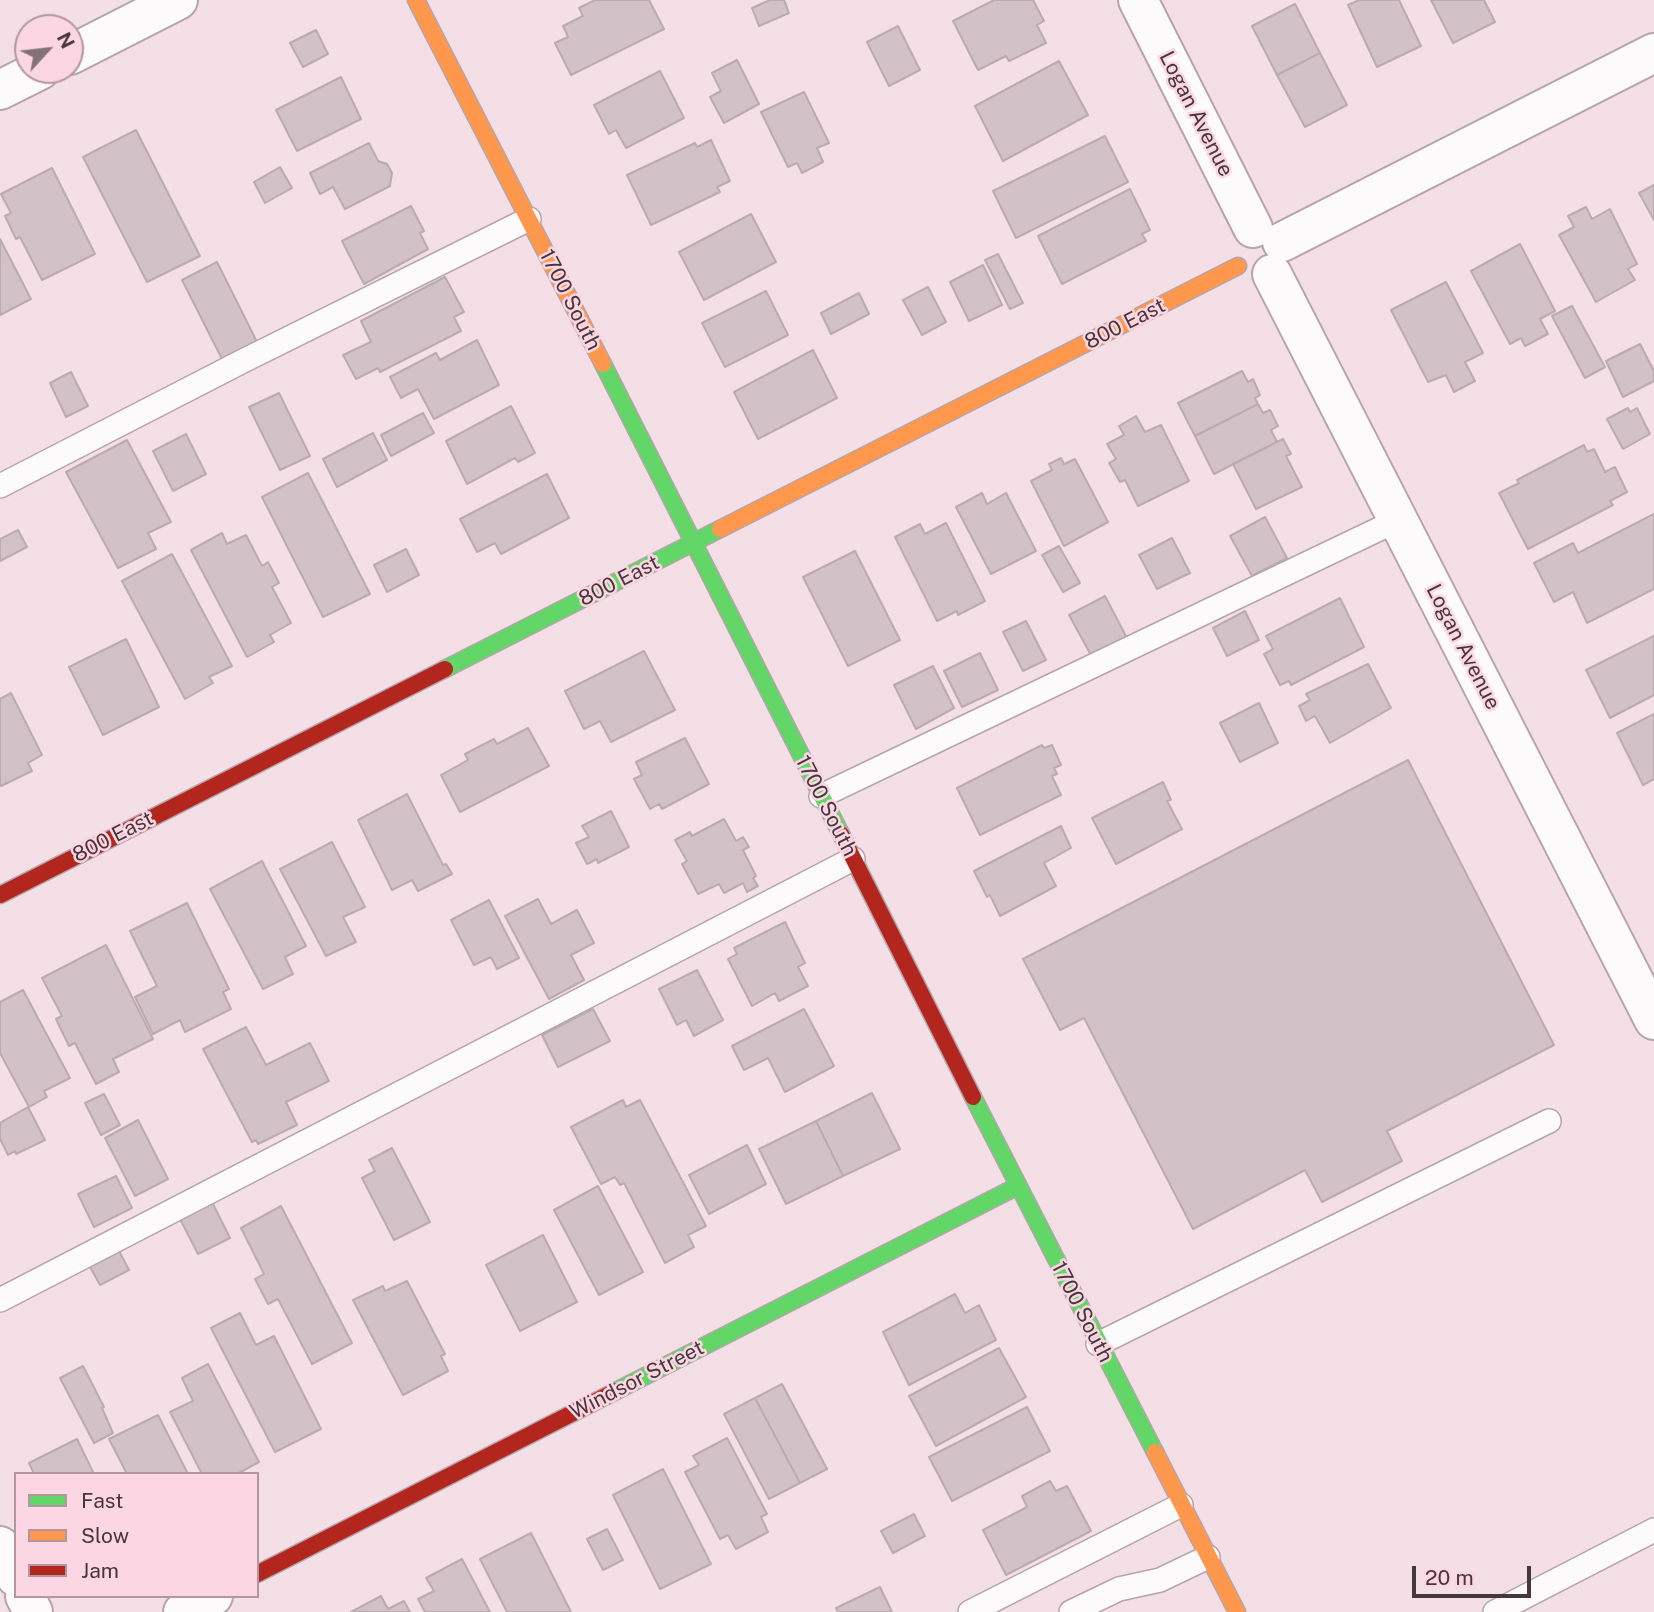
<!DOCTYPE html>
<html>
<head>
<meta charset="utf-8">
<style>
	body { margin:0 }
	#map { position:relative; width:1654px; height:1612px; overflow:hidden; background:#f4dfe6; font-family:"Public Sans",sans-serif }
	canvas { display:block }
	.legend { position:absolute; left:14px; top:1472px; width:245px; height:126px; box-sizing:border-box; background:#fcd7e3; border:2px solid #b397a0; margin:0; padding:9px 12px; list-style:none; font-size:21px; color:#46373c }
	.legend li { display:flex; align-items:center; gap:14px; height:35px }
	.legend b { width:35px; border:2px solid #b397a0 }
	.north { position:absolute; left:14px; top:14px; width:70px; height:70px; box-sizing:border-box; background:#fcd7e3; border:2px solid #b397a0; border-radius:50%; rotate:63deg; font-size:19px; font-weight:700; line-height:28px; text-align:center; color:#46373c }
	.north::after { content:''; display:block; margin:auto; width:24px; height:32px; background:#837278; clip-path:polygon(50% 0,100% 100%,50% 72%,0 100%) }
	.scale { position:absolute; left:1412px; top:1566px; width:119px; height:32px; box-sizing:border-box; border:4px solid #46373c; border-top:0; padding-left:9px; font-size:21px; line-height:24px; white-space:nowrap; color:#46373c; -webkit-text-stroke:5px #fcd7e3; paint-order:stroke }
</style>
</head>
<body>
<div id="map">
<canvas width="1654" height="1612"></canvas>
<ul class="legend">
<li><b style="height:9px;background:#63d668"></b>Fast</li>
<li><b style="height:9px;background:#ff974d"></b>Slow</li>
<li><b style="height:9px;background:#b3261e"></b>Jam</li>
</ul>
<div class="north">N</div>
<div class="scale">20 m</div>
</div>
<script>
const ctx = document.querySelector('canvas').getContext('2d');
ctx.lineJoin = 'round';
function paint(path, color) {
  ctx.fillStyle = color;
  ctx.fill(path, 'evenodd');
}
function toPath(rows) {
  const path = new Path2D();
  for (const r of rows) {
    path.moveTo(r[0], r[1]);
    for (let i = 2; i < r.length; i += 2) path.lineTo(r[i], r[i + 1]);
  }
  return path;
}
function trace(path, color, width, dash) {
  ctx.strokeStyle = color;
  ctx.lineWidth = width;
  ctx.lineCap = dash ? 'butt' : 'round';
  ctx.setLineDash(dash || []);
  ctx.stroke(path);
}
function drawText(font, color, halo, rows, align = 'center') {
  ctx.font = font + ' "Public Sans",sans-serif';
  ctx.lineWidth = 5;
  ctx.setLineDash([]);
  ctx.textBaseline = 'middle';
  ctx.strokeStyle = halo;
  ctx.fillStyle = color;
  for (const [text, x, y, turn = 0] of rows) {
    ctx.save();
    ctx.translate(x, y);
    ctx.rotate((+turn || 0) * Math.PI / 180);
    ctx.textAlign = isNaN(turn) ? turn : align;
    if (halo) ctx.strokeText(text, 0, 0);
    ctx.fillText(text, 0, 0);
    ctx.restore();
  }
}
const building = toPath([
	[595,0,649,0,664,29,571,75,555,43,568,37,563,26,583,16,579,8,595,0],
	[770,0,784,0,789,13,759,26,752,8,770,0],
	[994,0,1033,0,1044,21,1037,25,1046,43,1009,61,1006,56,978,70,953,21,994,0],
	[1359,0,1399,0,1421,46,1377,67,1348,5,1359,0],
	[1431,0,1484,0,1495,22,1453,43,1431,0],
	[1295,4,1320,53,1277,75,1252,26,1295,4],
	[898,26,920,70,889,86,867,42,898,26],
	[316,30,328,54,303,67,290,43,316,30],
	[1320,53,1347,105,1305,127,1277,75,1320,53],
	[737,60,759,104,724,123,710,97,721,91,712,73,737,60],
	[1059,61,1088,115,1003,161,975,106,1059,61],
	[660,71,684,118,626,148,616,130,609,134,594,105,660,71],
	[341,77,361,119,297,151,276,110,341,77],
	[804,92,829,143,817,148,823,162,802,173,797,163,788,167,761,112,804,92],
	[136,130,200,256,147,282,83,157,136,130],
	[1105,136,1128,182,1016,238,993,191,1105,136],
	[711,140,730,181,717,187,720,192,651,225,627,175,695,143,697,147,711,140],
	[369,143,378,161,387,164,392,173,390,186,345,209,333,187,320,194,310,173,369,143],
	[280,167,292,188,265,203,254,182,280,167],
	[52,168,95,254,42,280,20,237,16,239,5,216,11,213,1,194,52,168],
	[1654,185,1654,220,1639,193,1654,185],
	[1130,189,1150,230,1142,234,1146,241,1062,284,1038,236,1130,189],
	[411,206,424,231,420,233,428,249,364,284,342,241,411,206],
	[1586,207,1592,219,1610,209,1637,264,1628,269,1635,280,1596,302,1559,235,1574,227,1568,216,1586,207],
	[751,214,776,262,704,300,679,252,751,214],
	[0,239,31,299,0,315,0,239],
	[1520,244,1555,311,1540,319,1548,334,1525,346,1521,338,1510,344,1471,271,1520,244],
	[998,254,1023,303,1010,309,985,260,998,254],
	[217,262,258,344,223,361,182,280,217,262],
	[983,265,1002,305,969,321,950,282,983,265],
	[445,277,464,312,454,317,461,331,380,372,378,368,356,379,343,355,371,342,361,321,445,277],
	[1446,282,1483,353,1465,362,1475,381,1454,392,1446,375,1428,382,1391,310,1446,282],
	[928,287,946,322,922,335,903,300,928,287],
	[766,291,788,335,725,367,702,323,766,291],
	[859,293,869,314,831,334,821,313,859,293],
	[1572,306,1605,367,1585,378,1552,316,1572,306],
	[477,340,499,385,434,419,418,389,401,398,390,377,436,353,440,360,477,340],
	[1640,344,1654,371,1654,381,1623,397,1606,361,1640,344],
	[813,350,837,398,758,439,734,392,813,350],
	[1242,371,1248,382,1253,379,1260,395,1255,398,1258,404,1195,436,1178,403,1242,371],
	[71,372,88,406,66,417,50,383,71,372],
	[279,393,310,456,280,470,249,407,279,393],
	[1258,404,1263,413,1270,410,1278,426,1271,430,1277,442,1214,474,1195,436,1258,404],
	[511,406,535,453,518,462,515,458,467,484,446,441,511,406],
	[1628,408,1630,412,1637,408,1650,434,1623,449,1607,419,1628,408],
	[423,413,434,433,391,456,381,435,423,413],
	[1136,416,1145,432,1161,425,1189,481,1138,506,1125,480,1120,482,1109,463,1116,459,1107,444,1124,435,1119,426,1136,416],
	[373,433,387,460,337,487,323,459,373,433],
	[186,434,206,474,173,491,153,451,186,434],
	[1283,439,1291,454,1286,456,1302,487,1256,509,1233,464,1283,439],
	[127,440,171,522,148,533,156,549,118,568,66,472,127,440],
	[1584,445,1587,452,1594,449,1605,472,1615,467,1627,492,1610,501,1613,505,1528,549,1499,493,1519,483,1517,480,1584,445],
	[1061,458,1064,464,1075,459,1108,522,1064,546,1031,481,1052,470,1049,464,1061,458],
	[308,473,370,594,323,617,262,497,308,473],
	[547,474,569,518,501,554,495,543,477,552,460,519,547,474],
	[982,493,987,504,1006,493,1036,551,991,574,956,507,982,493],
	[1654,514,1654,589,1587,623,1573,592,1554,602,1534,563,1573,543,1578,553,1654,514],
	[1265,517,1287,558,1252,576,1230,536,1265,517],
	[946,523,985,601,958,615,957,611,937,621,895,537,920,524,925,534,946,523],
	[18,530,27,547,0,561,0,539,18,530],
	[222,533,227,544,246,535,262,566,268,562,279,583,272,587,291,623,270,635,274,642,247,657,191,550,222,533],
	[1172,538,1190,573,1157,589,1139,555,1172,538],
	[1059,546,1080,583,1063,592,1042,555,1059,546],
	[406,549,419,575,387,592,374,565,406,549],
	[855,551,900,640,848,666,803,577,855,551],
	[172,554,232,666,209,677,213,683,185,699,122,581,172,554],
	[1105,596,1127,638,1092,657,1069,615,1105,596],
	[1340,598,1364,647,1291,685,1289,681,1280,685,1264,654,1273,649,1266,636,1340,598],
	[1245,611,1259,640,1227,656,1213,628,1245,611],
	[1026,621,1046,660,1023,671,1003,632,1026,621],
	[1654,636,1654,695,1610,718,1586,670,1654,636],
	[126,639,159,707,103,735,69,667,126,639],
	[644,651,675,710,611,742,600,721,584,729,565,691,644,651],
	[980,653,998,690,962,707,944,671,980,653],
	[1368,664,1391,708,1330,743,1315,716,1306,721,1299,706,1310,700,1306,694,1368,664],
	[933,666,954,708,916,729,894,685,933,666],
	[11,693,42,755,28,763,32,771,1,786,0,783,0,699,11,693],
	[1259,703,1278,743,1240,762,1220,723,1259,703],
	[1654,714,1654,779,1643,785,1617,733,1654,714],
	[528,728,549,766,460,812,441,775,468,760,465,754,494,739,497,744,528,728],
	[685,738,709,784,662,809,659,804,650,809,634,779,642,775,636,762,685,738],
	[1042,745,1044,748,1052,745,1061,765,1054,768,1057,774,1052,776,1061,795,980,835,957,788,1042,745],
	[1408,760,1554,1045,1387,1131,1402,1161,1322,1202,1305,1170,1193,1229,1084,1018,1060,1030,1023,959,1408,760],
	[1163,782,1171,800,1167,801,1182,829,1116,864,1092,818,1163,782],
	[407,794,443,865,446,864,452,874,418,891,412,880,392,890,358,820,407,794],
	[611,811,629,847,598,863,597,859,587,864,576,843,589,837,582,826,611,811],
	[724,819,736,841,743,837,749,847,743,850,756,876,753,878,758,886,747,892,743,883,724,893,719,884,698,894,682,864,687,861,675,840,690,832,692,836,724,819],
	[1061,826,1071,848,1044,863,1056,886,1000,916,990,895,987,897,974,871,1061,826],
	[332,842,365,907,343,917,356,942,326,956,280,869,332,842],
	[262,861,306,946,285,957,293,974,263,989,210,889,262,861],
	[538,899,551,924,577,910,594,943,571,955,584,980,549,999,505,916,538,899],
	[489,900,519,958,497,969,491,957,474,965,451,920,489,900],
	[187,903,229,989,223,992,231,1009,185,1032,180,1020,153,1034,135,997,157,986,130,931,187,903],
	[785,922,805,963,798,967,808,986,779,1001,775,993,752,1006,728,959,737,954,734,948,785,922],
	[106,945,153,1039,113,1059,119,1072,96,1084,75,1043,69,1046,56,1019,62,1016,42,978,106,945],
	[697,970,723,1020,694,1036,686,1020,677,1025,659,989,697,970],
	[23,990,70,1078,44,1091,47,1097,29,1107,0,1053,0,1002,23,990],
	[593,1009,610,1041,558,1067,542,1035,593,1009],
	[804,1009,834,1066,785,1092,768,1058,744,1070,732,1046,804,1009],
	[246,1027,266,1065,310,1043,329,1081,286,1102,297,1125,258,1144,256,1140,252,1142,203,1049,246,1027],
	[872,1093,900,1149,843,1176,816,1121,872,1093],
	[104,1094,120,1125,101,1135,85,1103,104,1094],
	[623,1100,626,1107,640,1100,706,1226,688,1235,694,1247,665,1263,624,1183,620,1185,615,1177,601,1184,571,1127,623,1100],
	[28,1107,45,1140,16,1154,15,1151,8,1155,0,1139,0,1123,28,1107],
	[138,1120,168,1179,135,1196,105,1138,138,1120],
	[816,1121,843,1176,786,1204,759,1149,816,1121],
	[747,1145,766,1184,709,1214,689,1175,747,1145],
	[392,1148,430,1222,394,1240,362,1178,375,1171,369,1160,392,1148],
	[116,1176,132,1208,94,1227,78,1194,116,1176],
	[598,1186,643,1272,599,1295,554,1210,598,1186],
	[212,1202,230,1238,198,1254,180,1219,212,1202],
	[281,1206,352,1343,312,1364,278,1299,268,1304,255,1279,264,1274,241,1228,281,1206],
	[543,1235,577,1302,520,1331,486,1265,543,1235],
	[118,1249,129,1270,100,1285,89,1265,118,1249],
	[407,1281,445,1354,441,1356,448,1371,403,1395,353,1300,383,1286,385,1291,407,1281],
	[955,1294,965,1313,979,1305,996,1340,909,1385,883,1332,955,1294],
	[240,1313,256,1345,274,1336,321,1429,275,1452,211,1328,240,1313],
	[999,1348,1026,1397,936,1446,909,1396,999,1348],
	[208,1364,259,1462,237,1474,202,1474,170,1412,193,1401,182,1378,208,1364],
	[83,1366,104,1407,102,1408,113,1433,94,1443,60,1378,83,1366],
	[782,1384,827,1469,800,1483,755,1398,782,1384],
	[755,1398,800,1483,769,1499,724,1414,755,1398],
	[1027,1407,1050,1451,952,1501,929,1457,1027,1407],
	[158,1415,188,1474,127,1474,109,1439,158,1415],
	[727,1438,767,1514,761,1517,768,1532,736,1549,728,1535,720,1539,685,1472,699,1465,693,1456,727,1438],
	[77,1439,94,1474,34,1474,29,1463,77,1439],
	[663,1469,711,1564,660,1589,613,1495,663,1469],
	[1050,1481,1056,1491,1067,1486,1091,1531,1006,1575,983,1530,1027,1507,1022,1496,1050,1481],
	[914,1514,925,1536,893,1553,881,1531,914,1514],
	[607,1529,623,1560,603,1570,587,1539,607,1529],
	[531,1533,571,1612,507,1612,480,1559,531,1533],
	[462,1559,490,1612,425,1612,418,1599,434,1591,426,1578,462,1559],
	[880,1587,892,1612,838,1612,836,1608,880,1587],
	[381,1596,388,1609,404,1601,410,1612,351,1612,381,1596]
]);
const lane = toPath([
	[0,486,243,361,529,219],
	[821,796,1398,520],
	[0,1300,853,859],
	[1098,1344,1549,1121],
	[970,1612,1181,1505],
	[1071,1612,1119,1589,1160,1580,1208,1557],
	[1495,1612,1654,1530]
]);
const street = toPath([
	[1138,0,1253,228],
	[70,55,178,0],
	[0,90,40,70],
	[1282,242,1654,53],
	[1272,274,1654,1020],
	[0,1546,16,1577],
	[25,1596,33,1612],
	[183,1612,213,1596]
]);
const fast = toPath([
	[603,364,841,834],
	[445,669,720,529],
	[973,1097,1155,1452],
	[616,1391,1018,1186]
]);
const slow = toPath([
	[416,0,603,364],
	[720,529,1238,266],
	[1155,1452,1237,1612]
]);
const jam = toPath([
	[841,834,973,1097],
	[0,895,445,669],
	[257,1574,616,1391]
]);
const streetNames = [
	["Logan Avenue",1196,114,63],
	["1700 South",570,300,63],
	["800 East",1125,324,-27],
	["800 East",619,581,-27],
	["Logan Avenue",1463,647,63],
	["1700 South",826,806,63],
	["800 East",113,837,-27],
	["1700 South",1082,1312,63],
	["Windsor Street",637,1380,-27]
];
paint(building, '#d2c2c7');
trace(building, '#bbabb1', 2);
trace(lane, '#b5a5ab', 26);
trace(street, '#b5a5ab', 42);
trace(fast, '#b5a5ab', 19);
trace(slow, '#b5a5ab', 19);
trace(jam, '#b5a5ab', 19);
trace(lane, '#fdfafb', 23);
trace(street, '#fdfafb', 38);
trace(fast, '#63d668', 16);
trace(slow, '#ff974d', 16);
trace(jam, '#b3261e', 16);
drawText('21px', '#46373c', '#fcd7e3', streetNames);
</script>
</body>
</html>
